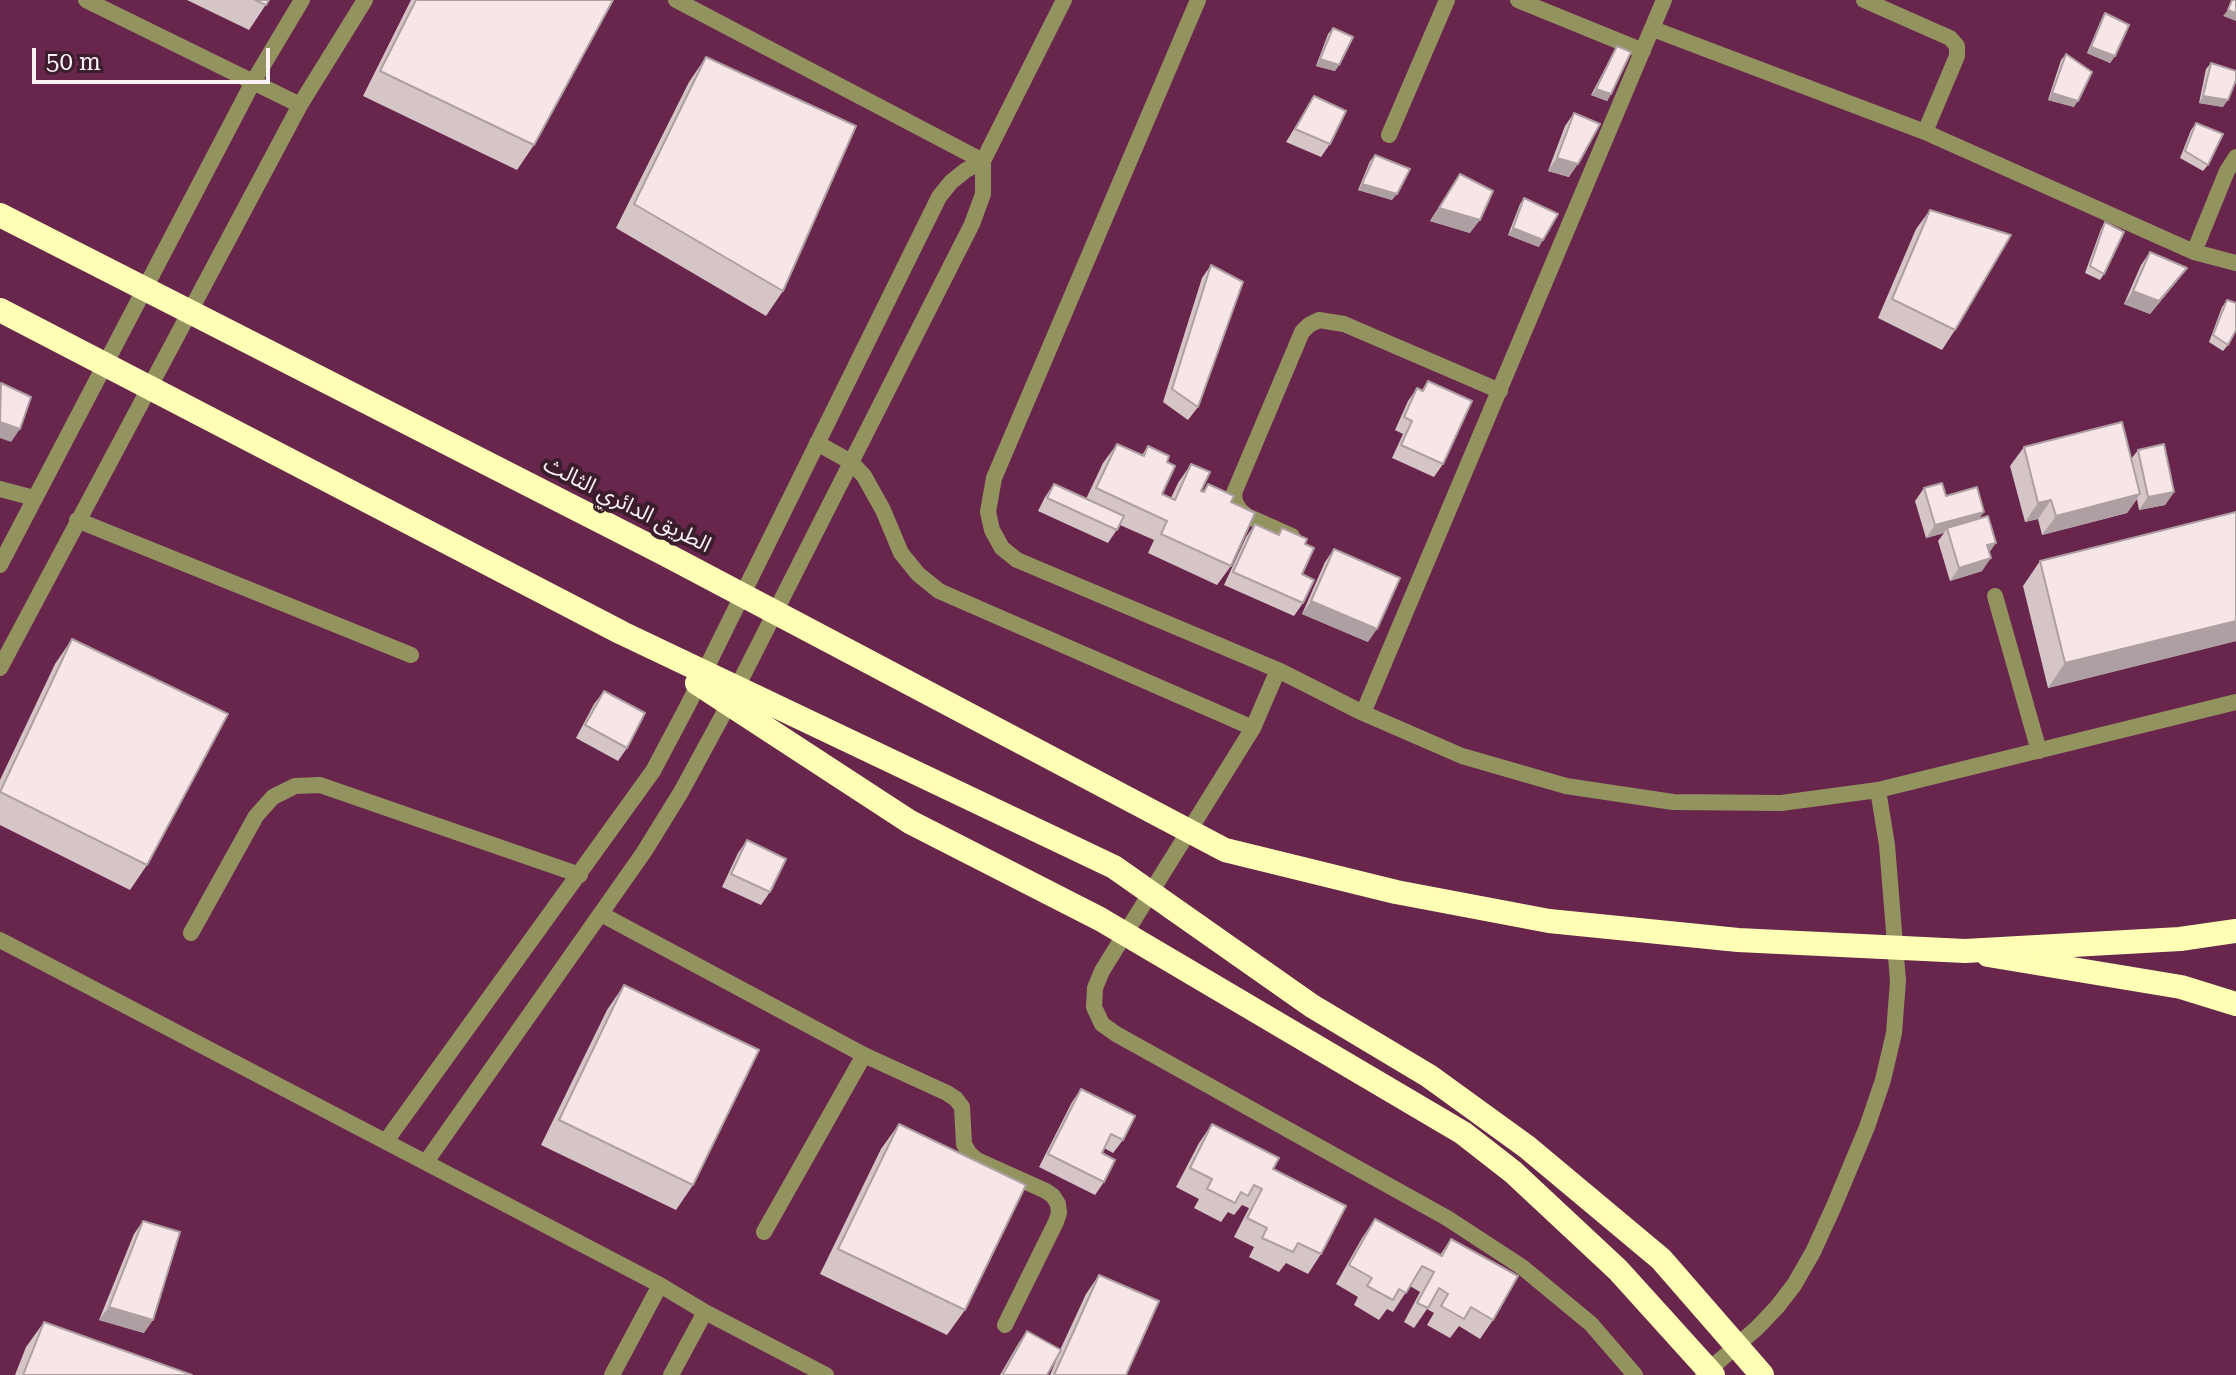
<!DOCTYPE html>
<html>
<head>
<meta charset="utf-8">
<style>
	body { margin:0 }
	#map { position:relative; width:2236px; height:1375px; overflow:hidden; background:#69264c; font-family:"Roboto Serif",serif }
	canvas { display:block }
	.scale { position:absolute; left:32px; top:48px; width:238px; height:36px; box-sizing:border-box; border:4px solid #faf1f5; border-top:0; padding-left:10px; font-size:24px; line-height:28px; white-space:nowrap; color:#faf1f5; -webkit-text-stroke:6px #3c1d2e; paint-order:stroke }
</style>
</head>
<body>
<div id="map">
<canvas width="2236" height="1375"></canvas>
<div class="scale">50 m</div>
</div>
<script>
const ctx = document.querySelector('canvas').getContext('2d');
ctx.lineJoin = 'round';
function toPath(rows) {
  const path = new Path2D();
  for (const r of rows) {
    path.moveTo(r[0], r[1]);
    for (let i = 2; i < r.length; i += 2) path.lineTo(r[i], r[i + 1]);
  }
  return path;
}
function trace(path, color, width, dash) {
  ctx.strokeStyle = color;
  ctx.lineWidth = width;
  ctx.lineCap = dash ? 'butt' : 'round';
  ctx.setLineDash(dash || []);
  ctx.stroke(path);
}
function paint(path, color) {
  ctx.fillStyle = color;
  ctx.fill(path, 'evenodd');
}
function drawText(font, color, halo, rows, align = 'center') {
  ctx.font = font + ' "Roboto Serif","Noto Sans Arabic",serif';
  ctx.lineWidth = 8;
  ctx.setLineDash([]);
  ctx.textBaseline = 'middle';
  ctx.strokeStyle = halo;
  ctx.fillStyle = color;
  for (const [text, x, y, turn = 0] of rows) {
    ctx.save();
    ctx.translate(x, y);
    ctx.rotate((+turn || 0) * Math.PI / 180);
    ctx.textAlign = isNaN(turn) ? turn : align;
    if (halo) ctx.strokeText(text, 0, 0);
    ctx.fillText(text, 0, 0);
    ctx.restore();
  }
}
const lane = toPath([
	[1995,596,2039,751]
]);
const street = toPath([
	[86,0,300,105],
	[676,0,983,161],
	[1198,0,994,478,988,512,992,530,1002,548,1017,560,1278,670,1363,713,1462,756,1566,786,1673,802,1781,803,1878,790,2236,702],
	[1518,0,1643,51],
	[1864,0,1950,38,1957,46,1957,56,1925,132],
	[1653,29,1925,132,2194,252,2236,263],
	[1389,135,1447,0],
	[2194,252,2227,171,2236,157],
	[817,443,851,462,864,476,883,510,901,553,918,574,939,591,1253,728],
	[0,489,34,498],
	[77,520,411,655],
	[1292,536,1247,516,1240,510,1235,502,1234,493,1302,332,1309,325,1319,320,1344,324,1500,391],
	[0,565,253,82,302,0],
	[0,668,300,105,365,0],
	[1278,670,1253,728,1102,971,1095,988,1094,1007,1102,1024,1116,1034,1447,1218,1522,1267,1591,1324,1635,1375],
	[1363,713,1664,0],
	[601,914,864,1055,947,1093,956,1099,962,1107,964,1144,969,1153,977,1160,1046,1191,1053,1196,1058,1204,1059,1213,1056,1222,1005,1325],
	[191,933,256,816,273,797,295,786,320,785,580,875],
	[0,940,660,1285,705,1312,826,1375],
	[386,1141,653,771,688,705,939,197,951,182,966,170,983,161],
	[426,1162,644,852,681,792,725,711,972,224,983,194,983,161,1064,0],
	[764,1232,864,1055],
	[612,1375,660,1285],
	[671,1375,705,1312],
	[1703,1375,1757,1328,1777,1307,1794,1285,1813,1252,1834,1206,1867,1127,1883,1080,1894,1033,1898,981,1887,845,1878,790]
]);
const highway = toPath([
	[1988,955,2181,987,2236,1004]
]);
const highwayBridge = toPath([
	[0,215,663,553,1225,850,1396,892,1549,921,1738,940,1965,951,2180,939,2236,931],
	[0,310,622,633,1114,867,1312,1006,1429,1076,1527,1147,1661,1259,1762,1375],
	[697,683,910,822,1100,919,1463,1133,1513,1172,1618,1270,1713,1375]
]);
const wall = toPath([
	[187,0,269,0,249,30],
	[411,0,613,0,534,145,517,170,363,96],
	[2105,13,2115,56,2110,63,2087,53,2101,20],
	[1333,28,1339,65,1335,71,1316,66,1328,34],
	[1617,46,1611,94,1607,101,1591,95],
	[2066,54,2074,107,2048,100,2061,60],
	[706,57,783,291,766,316,616,228,689,82],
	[2211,63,2223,107,2199,103,2206,69],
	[1314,96,1330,144,1321,157,1286,142],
	[1574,113,1569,177,1548,171,1565,126],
	[2196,123,2208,165,2203,171,2180,158,2191,130],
	[1375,155,1392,200,1358,190,1370,161],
	[1460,174,1470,233,1430,221],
	[1524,198,1539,247,1508,235,1520,204],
	[1930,210,1955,330,1942,350,1878,318,1916,229],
	[2105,222,2104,274,2100,280,2085,273,2101,229],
	[2150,252,2177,281,2150,314,2124,304,2141,265],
	[1211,265,1198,407,1188,420,1163,402,1202,278],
	[2227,300,2228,345,2223,351,2209,342,2222,307],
	[1428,381,1443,464,1434,477,1392,458,1403,434,1395,430,1408,401,1417,388,1422,390],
	[1117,444,1142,455,1148,446,1167,462,1162,494,1171,498,1178,483,1191,464,1201,491,1203,491,1208,484,1231,502,1231,566,1217,585,1148,553,1154,540,1120,525,1108,543,1038,511,1045,497,1054,484,1086,499,1103,463],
	[2024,447,2131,459,2138,450,2174,492,2165,505,2139,510,2137,499,2127,513,2042,535,2038,519,2025,522,2010,466],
	[1924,488,1946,496,1979,519,1989,553,1982,571,1950,581,1938,541,1944,533,1926,538,1915,501],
	[2236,512,2236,641,2048,688,2023,586,2040,561],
	[1255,524,1278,535,1282,528,1305,544,1302,574,1303,603,1294,616,1224,585,1246,537],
	[1334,549,1368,642,1302,614,1325,562],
	[72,639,147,865,130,890,0,825,0,780,55,664],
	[604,691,627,748,618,761,576,738,594,704],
	[747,840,770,892,761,905,722,887,738,853],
	[624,985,693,1185,676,1210,541,1145,607,1010],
	[1081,1089,1123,1140,1113,1153,1104,1148,1102,1153,1104,1182,1095,1195,1039,1167,1072,1102],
	[899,1124,965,1310,947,1335,820,1274,881,1149],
	[1212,1124,1273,1169,1321,1254,1308,1274,1286,1263,1279,1272,1249,1257,1254,1247,1234,1237,1249,1208,1242,1205,1234,1215,1228,1212,1221,1222,1194,1208,1199,1199,1176,1187,1199,1143],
	[1375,1219,1440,1255,1451,1239,1493,1320,1480,1339,1459,1326,1450,1338,1427,1325,1434,1313,1427,1309,1414,1328,1404,1322,1420,1292,1410,1286,1393,1312,1387,1309,1379,1320,1354,1305,1358,1297,1336,1284,1362,1238],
	[143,1221,144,1333,99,1320,134,1234],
	[1099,1275,1126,1375,1050,1375,1060,1351,1047,1375,1000,1375,1018,1344,1027,1331,1060,1350,1086,1294],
	[44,1322,192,1375,15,1375,26,1347]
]);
const shadedWall = toPath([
	[2228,10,2236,13,2236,21,2223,16],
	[2091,47,2115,56,2110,63,2087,53],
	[1320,59,1339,65,1335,71,1316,66],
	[1596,89,1611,94,1607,101,1591,95],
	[2052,93,2078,101,2074,107,2048,100],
	[2203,96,2228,100,2223,107,2199,103],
	[1557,158,1578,164,1569,177,1548,171],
	[1362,184,1397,194,1392,200,1358,190],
	[1439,208,1480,220,1470,233,1430,221],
	[1513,228,1543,240,1539,247,1508,235],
	[2187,268,2177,281,2150,314,2124,304,2133,291],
	[0,422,20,429,11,442,0,438],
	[2174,492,2165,505,2139,510,2148,497],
	[2140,494,2127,513,2042,535,2056,516],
	[2051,500,2038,519,2025,522,2038,503],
	[1984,512,1975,524,1947,528,1944,533,1926,538,1935,525],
	[1996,543,1987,556,1987,545],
	[1991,558,1982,571,1950,581,1959,568],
	[1311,601,1377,629,1368,642,1302,614],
	[2236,621,2236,641,2048,688,2065,663],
	[109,1307,153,1320,144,1333,99,1320]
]);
const building = toPath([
	[255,0,269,0,266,5,255,0],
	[416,0,613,0,534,145,380,71,416,0],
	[2232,0,2236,0,2236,13,2228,10,2232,0],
	[2105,13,2129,25,2115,56,2091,47,2105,13],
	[1333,28,1353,37,1339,65,1320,59,1333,28],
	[1617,46,1631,52,1611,94,1596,89,1617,46],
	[2066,54,2092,72,2078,101,2052,93,2066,54],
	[706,57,856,126,783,291,634,204,706,57],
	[2211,63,2236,71,2236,80,2228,100,2203,96,2211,63],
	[1314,96,1346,111,1330,144,1295,129,1314,96],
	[1574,113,1600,124,1578,164,1557,158,1574,113],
	[2196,123,2223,134,2208,165,2185,151,2196,123],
	[1375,155,1410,169,1397,194,1362,184,1375,155],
	[1460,174,1493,191,1480,220,1439,208,1460,174],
	[1524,198,1558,214,1543,240,1513,228,1524,198],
	[1930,210,2011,235,1955,330,1892,299,1930,210],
	[2105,222,2124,232,2104,274,2090,266,2105,222],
	[2150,252,2187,268,2159,301,2133,291,2150,252],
	[1211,265,1243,282,1198,407,1172,389,1211,265],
	[2227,300,2236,303,2236,330,2228,345,2213,335,2227,300],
	[1428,381,1472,401,1443,464,1401,445,1412,421,1404,417,1417,388,1423,391,1428,381],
	[1,383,31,397,20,429,0,422,1,383],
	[2122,422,2140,494,2056,516,2051,500,2038,503,2024,447,2122,422],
	[1117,444,1144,456,1148,446,1169,456,1167,462,1175,466,1162,494,1175,500,1191,464,1210,472,1201,491,1204,492,1208,484,1234,496,1231,502,1255,513,1231,566,1161,534,1167,521,1096,488,1117,444],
	[2164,444,2174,492,2148,497,2138,450,2164,444],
	[1942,483,1946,496,1977,487,1984,512,1935,525,1924,488,1942,483],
	[1054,484,1124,516,1117,530,1047,498,1054,484],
	[2236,512,2236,621,2065,663,2040,561,2236,512],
	[1988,516,1996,543,1987,545,1991,558,1959,568,1947,528,1988,516],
	[1255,524,1279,535,1282,528,1307,539,1305,544,1314,548,1302,574,1314,580,1303,603,1233,572,1255,524],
	[1334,549,1400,578,1377,629,1311,601,1334,549],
	[72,639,228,714,147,865,0,792,72,639],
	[604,691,645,713,627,748,585,725,604,691],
	[747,840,786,859,770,892,731,874,747,840],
	[624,985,759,1050,693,1185,559,1120,624,985],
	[1081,1089,1135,1116,1123,1140,1111,1134,1102,1153,1115,1160,1104,1182,1048,1154,1081,1089],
	[899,1124,1026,1185,965,1310,838,1249,899,1124],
	[1212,1124,1279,1158,1273,1169,1346,1206,1321,1254,1298,1243,1293,1252,1262,1238,1267,1228,1247,1218,1262,1189,1254,1185,1248,1196,1241,1192,1235,1203,1207,1189,1212,1179,1190,1168,1212,1124],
	[1375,1219,1442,1256,1451,1239,1518,1276,1493,1320,1471,1307,1464,1319,1441,1306,1448,1294,1439,1288,1428,1308,1417,1303,1434,1272,1422,1266,1406,1293,1399,1289,1393,1300,1367,1286,1372,1278,1349,1265,1375,1219],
	[143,1221,180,1232,153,1320,109,1307,143,1221],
	[1099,1275,1159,1301,1126,1375,1054,1375,1099,1275],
	[44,1322,192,1375,23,1375,44,1322],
	[1027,1331,1061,1350,1047,1375,1004,1375,1003,1374,1027,1331]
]);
const streetNames = [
	["الطريق الدائري الثالث",627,505,27]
];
trace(lane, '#939360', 16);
trace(street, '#939360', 16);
trace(highway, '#feffb4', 24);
trace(highwayBridge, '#feffb4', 24);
paint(wall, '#d5c5c7');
paint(shadedWall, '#aea0a2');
paint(building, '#f8e5e7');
trace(building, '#aea0a2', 2);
drawText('22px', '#faf1f5', '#3c1d2e', streetNames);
</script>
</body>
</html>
